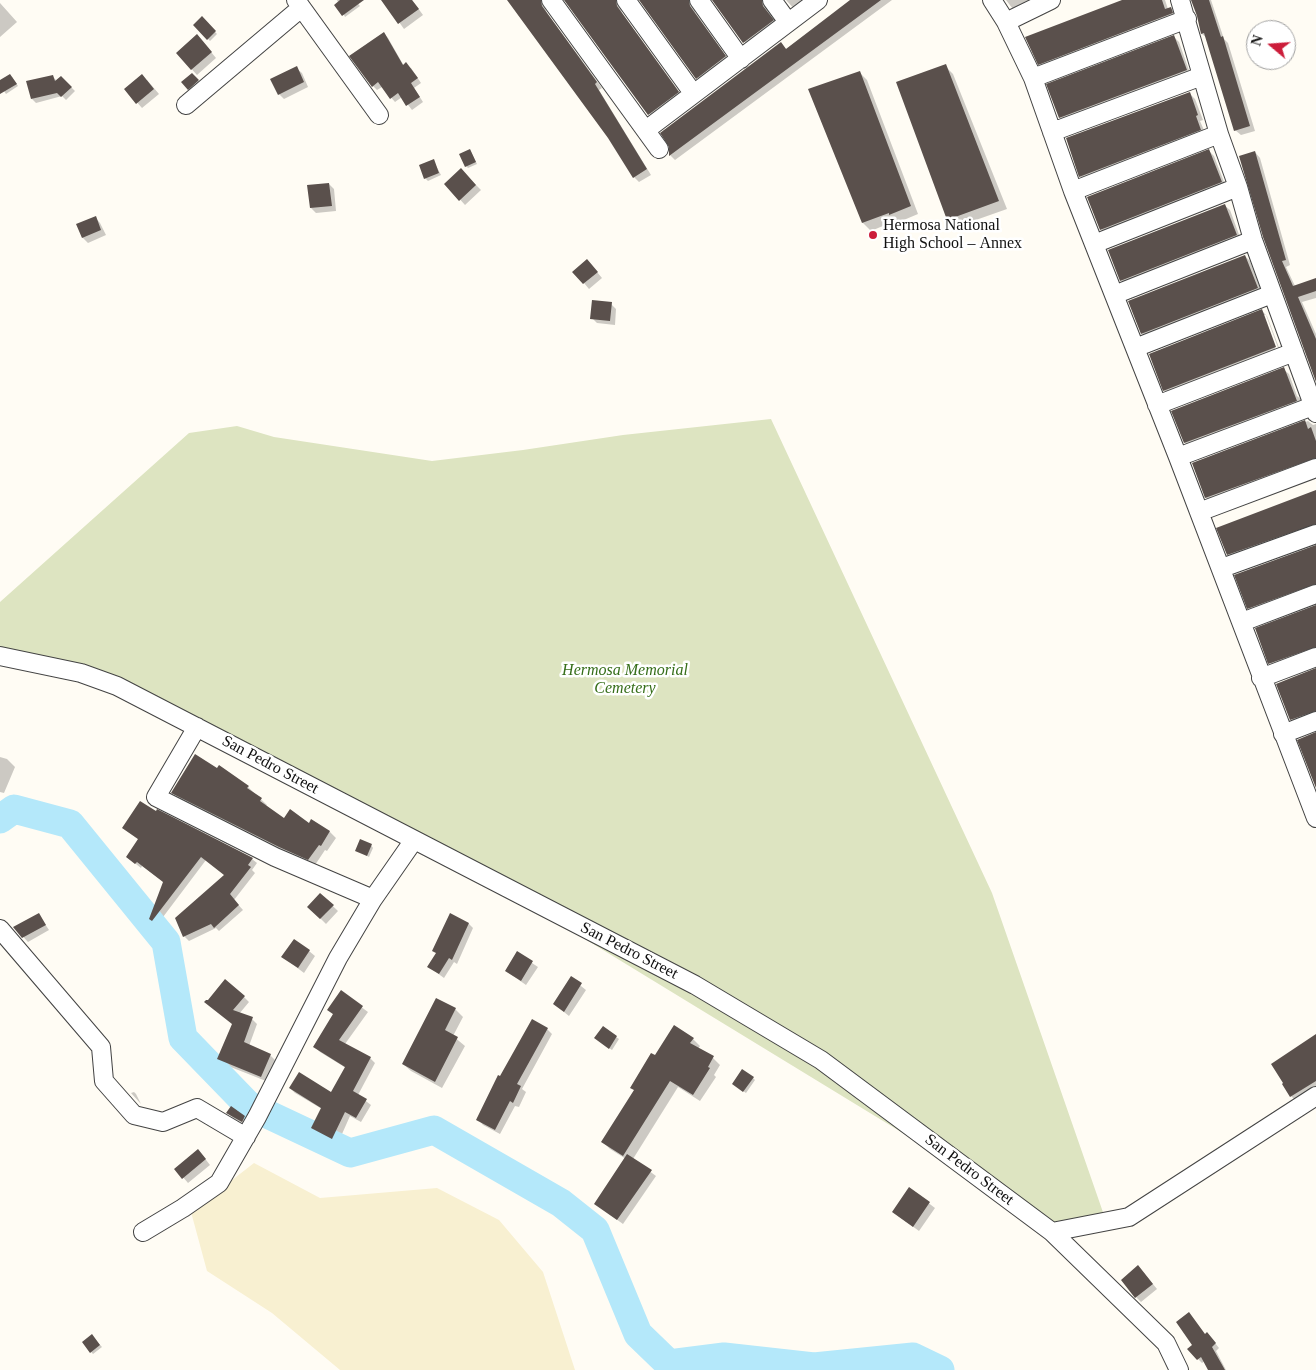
<!DOCTYPE html>
<html>
<head>
<meta charset="utf-8">
<style>
	body { margin:0 }
	#map { position:relative; width:1316px; height:1370px; overflow:hidden; background:#fffcf4; font-family:Georgia,serif }
	canvas { display:block }
	.north { position:absolute; left:1246px; top:20px; width:50px; height:50px; box-sizing:border-box; background:#fff; border:1px solid #9f9f9f; border-radius:50%; rotate:288deg; font-size:14px; font-weight:700; line-height:20px; text-align:center; color:#101010 }
	.north::after { content:''; display:block; margin:auto; width:18px; height:22px; background:#cc1d3a; clip-path:polygon(50% 0,100% 100%,50% 72%,0 100%) }
</style>
</head>
<body>
<div id="map">
<canvas width="1316" height="1370"></canvas>
<div class="north">N</div>
</div>
<script>
const ctx = document.querySelector('canvas').getContext('2d');
ctx.lineJoin = 'round';
function paint(path, color) {
  ctx.fillStyle = color;
  ctx.fill(path, 'evenodd');
}
function toPath(rows) {
  const path = new Path2D();
  for (const r of rows) {
    path.moveTo(r[0], r[1]);
    for (let i = 2; i < r.length; i += 2) path.lineTo(r[i], r[i + 1]);
  }
  return path;
}
function trace(path, color, width, dash) {
  ctx.strokeStyle = color;
  ctx.lineWidth = width;
  ctx.lineCap = dash ? 'butt' : 'round';
  ctx.setLineDash(dash || []);
  ctx.stroke(path);
}
function drawText(font, color, halo, rows, align = 'center') {
  ctx.font = font + ' Georgia,serif';
  ctx.lineWidth = 5;
  ctx.setLineDash([]);
  ctx.textBaseline = 'middle';
  ctx.strokeStyle = halo;
  ctx.fillStyle = color;
  for (const [text, x, y, turn = 0] of rows) {
    ctx.save();
    ctx.translate(x, y);
    ctx.rotate((+turn || 0) * Math.PI / 180);
    ctx.textAlign = isNaN(turn) ? turn : align;
    if (halo) ctx.strokeText(text, 0, 0);
    ctx.fillText(text, 0, 0);
    ctx.restore();
  }
}
const farmland = toPath([
	[254,1163,320,1198,437,1188,499,1220,543,1272,575,1370,340,1370,272,1313,207,1271,191,1212]
]);
const cemetery = toPath([
	[771,419,992,893,1105,1218,1060,1229,431,845,368,810,28,654,0,647,0,602,189,433,237,426,274,437,432,461,523,450,623,435]
]);
const shadow = toPath([
	[337,0,355,0,360,6,345,17],
	[392,0,412,0,423,15,404,29,386,4],
	[508,0,547,0,545,8,547,13,602,88,599,90,651,175,639,182,634,177,609,138],
	[566,0,623,0,620,6,622,13,683,97,654,120],
	[641,0,695,0,695,12,730,62,702,83],
	[714,0,768,0,766,8,778,26,749,48],
	[786,0,812,0,797,12],
	[853,0,892,0,675,160,670,155,671,147,781,43,786,49],
	[1006,0,1043,0,1016,13],
	[1125,0,1165,0,1168,9,1171,8,1176,13,1177,18,1045,69,1039,64],
	[1193,0,1211,0,1224,39,1228,43,1255,131,1241,135,1235,130,1207,38,1202,34],
	[0,3,17,22,0,37],
	[202,18,217,34,210,41,194,25],
	[384,33,388,38,404,66,411,68,421,83,414,88,423,102,412,110,402,97,395,102,382,87,377,90,373,86],
	[1174,37,1179,42,1191,76,1065,123,1060,118],
	[202,41,216,58,197,75,177,53],
	[945,66,953,74,1007,209,956,227,948,219],
	[296,68,302,73,308,87,284,99,279,94],
	[859,72,867,80,918,214,899,222,897,220,871,231,863,223,809,90],
	[192,74,200,83,191,91,188,89],
	[52,76,57,81,61,77,75,91,66,100,62,96,36,103,32,99],
	[12,77,18,86,6,94,0,85,0,81],
	[147,80,159,94,142,108,125,89],
	[1189,93,1195,99,1203,120,1200,121,1206,135,1086,182,1080,176],
	[470,150,477,164,468,168,466,166],
	[1209,151,1214,156,1226,187,1106,235,1101,230],
	[1255,152,1260,158,1290,265,1286,267,1295,286,1316,280,1316,298,1302,302,1316,334,1316,377,1264,236],
	[433,160,441,175,428,181,425,178],
	[461,170,481,190,465,205,446,184],
	[329,184,334,189,336,211,316,213,311,208,309,186],
	[1224,205,1230,210,1241,240,1126,286,1121,280],
	[95,217,100,223,106,235,88,243,83,238,78,225],
	[1245,256,1250,261,1262,293,1147,339,1142,334],
	[592,266,602,278,589,289,584,283],
	[611,304,616,309,615,325,597,323,592,318],
	[1262,311,1267,316,1281,353,1170,396,1164,390,1150,355],
	[1263,315,1266,315,1280,353,1277,354],
	[1283,369,1289,374,1297,396,1303,401,1190,448,1185,443,1173,412],
	[1308,421,1313,425,1316,424,1316,464,1211,503,1206,498,1193,464],
	[1316,492,1316,529,1233,559,1228,554],
	[1316,547,1316,590,1254,613,1248,608],
	[1316,607,1316,653,1275,668,1270,663],
	[1316,670,1316,718,1296,724,1291,719],
	[0,757,7,759,15,767,4,793,0,792],
	[248,787,267,805,265,807,284,820,309,824,312,820,330,832,336,838,327,851,325,850,315,865,287,853,178,798,172,792],
	[156,813,252,859,257,863,252,870,255,873,234,900,243,910,219,931,216,928,189,941,184,936,226,876,206,860,157,925,151,919,164,882,142,866,141,868,127,857,139,840,123,828],
	[371,845,373,848,369,857,356,850],
	[320,894,338,911,326,924,309,907],
	[39,915,49,930,28,942,15,928],
	[450,915,469,924,473,928,457,964,454,962,444,978,429,967,437,954],
	[309,951,315,956,304,973,283,957],
	[517,953,538,967,526,985,506,971],
	[571,978,586,990,569,1016,554,1004],
	[341,992,368,1012,345,1044,370,1058,375,1063,358,1095,371,1105,361,1122,350,1116,338,1143,318,1133,313,1128,322,1109,295,1093,290,1088,331,1094,346,1068,320,1052,315,1047,334,1015,328,1010],
	[244,997,249,1002,239,1014,252,1019,257,1024,249,1046,270,1055,275,1060,266,1081,223,1064,218,1059,233,1024,206,1001],
	[455,1009,463,1017,453,1036,465,1046,442,1088,411,1071,403,1064],
	[603,1028,619,1039,612,1050,598,1040],
	[547,1029,552,1034,522,1089,526,1092,519,1107,515,1106,500,1134,483,1125,478,1119,501,1077],
	[1316,1035,1316,1089,1296,1101,1291,1096],
	[693,1039,700,1046,698,1049,713,1058,720,1065,714,1075,716,1077,700,1101,678,1087,633,1159,656,1176,623,1224,595,1204,626,1159,610,1149,603,1142,635,1091,632,1088,655,1057],
	[753,1078,755,1080,746,1093,736,1086],
	[134,1092,136,1094,141,1104,131,1093],
	[228,1113,244,1117,249,1123,247,1126,233,1118],
	[203,1156,210,1165,188,1183,176,1169],
	[910,1189,935,1208,919,1231,893,1212],
	[1143,1272,1157,1289,1141,1302,1136,1297],
	[1205,1335,1211,1338,1219,1348,1216,1351,1226,1370,1210,1370,1205,1361,1202,1363,1198,1359,1194,1345],
	[92,1336,102,1347,93,1354,83,1343]
]);
const river = toPath([
	[0,819,14,809,70,824,166,942,183,1038,248,1105,350,1153,434,1130,561,1203,595,1230,638,1334,669,1364,724,1357,814,1367,913,1357,940,1370]
]);
const building = toPath([
	[340,0,364,0,342,16,334,5],
	[381,0,412,0,419,9,398,24],
	[507,0,541,0,542,6,597,82,595,84,647,169,633,178,608,138],
	[564,0,616,0,617,6,679,92,648,115],
	[639,0,689,0,690,6,726,56,696,79],
	[712,0,762,0,763,6,774,20,743,43],
	[850,0,881,0,669,156,669,147,660,133,781,42,786,49],
	[1122,0,1162,0,1165,9,1171,7,1173,13,1038,65,1025,37],
	[1191,0,1209,0,1221,37,1223,36,1250,126,1234,131,1204,33,1201,34,1197,16],
	[202,16,216,31,207,40,193,25],
	[384,32,403,65,406,62,418,78,411,83,420,97,406,106,398,93,390,99,378,82,372,87,349,56],
	[197,34,212,52,191,70,176,53],
	[1174,35,1187,70,1059,118,1046,84],
	[946,64,999,201,947,220,896,82],
	[297,66,304,82,278,95,270,79],
	[860,71,911,206,889,215,889,213,862,223,808,89],
	[192,73,199,80,188,90,181,82],
	[10,74,17,84,0,94,0,80],
	[142,74,154,89,136,104,124,89],
	[53,75,55,81,61,76,72,87,61,97,57,93,31,99,26,81],
	[1190,92,1198,115,1196,116,1201,130,1079,177,1066,138],
	[470,149,476,162,465,167,459,154],
	[1209,149,1222,182,1100,230,1087,197],
	[1255,151,1286,260,1282,261,1293,286,1316,278,1316,291,1298,297,1316,339,1316,382,1263,237,1239,156],
	[434,159,439,173,424,179,419,165],
	[461,168,476,185,459,201,444,184],
	[329,183,332,206,310,208,307,185],
	[1225,204,1237,235,1120,281,1108,250],
	[96,216,101,230,82,238,76,224],
	[1245,255,1258,288,1141,334,1128,301],
	[587,259,598,272,583,284,572,272],
	[592,300,612,302,610,321,590,319],
	[1262,309,1276,347,1163,391,1149,354],
	[1284,367,1297,401,1184,443,1171,411],
	[1305,420,1308,429,1311,427,1316,441,1316,458,1205,498,1192,463],
	[1316,490,1316,524,1227,555,1216,528],
	[1316,545,1316,584,1247,609,1234,575],
	[1316,605,1316,647,1268,664,1255,628],
	[1316,668,1316,711,1290,720,1276,684],
	[1316,732,1316,788,1297,740],
	[195,754,217,768,219,765,249,786,247,788,262,798,260,801,284,818,290,809,309,823,311,819,330,831,321,846,319,845,308,860,279,847,171,793],
	[140,801,156,811,157,809,253,858,248,865,251,867,230,894,239,905,214,928,211,924,183,937,175,918,224,875,201,857,152,921,149,919,163,882,137,862,135,864,126,857,138,839,122,828],
	[360,839,372,844,367,856,355,851],
	[320,893,334,905,320,919,307,907],
	[39,913,46,925,22,938,13,927],
	[450,913,469,923,452,960,449,958,439,974,427,967,436,953,432,951],
	[294,939,310,950,298,968,281,957],
	[517,951,533,961,521,981,505,971],
	[571,976,582,983,564,1012,553,1004],
	[225,979,245,996,233,1010,253,1017,244,1042,271,1054,261,1077,217,1059,232,1024,204,1002,206,1000,208,1000],
	[341,990,363,1006,339,1040,371,1057,353,1091,367,1099,356,1118,345,1112,332,1139,311,1128,321,1108,289,1088,299,1072,331,1092,345,1067,313,1047,333,1014,327,1010],
	[436,998,456,1008,445,1030,458,1037,435,1082,402,1064],
	[532,1019,548,1028,517,1084,521,1086,513,1103,510,1101,495,1130,476,1120,498,1075,500,1076],
	[674,1025,694,1038,690,1043,714,1056,708,1067,710,1068,693,1095,670,1081,623,1156,601,1142,634,1090,630,1088,651,1053,655,1055],
	[603,1026,617,1036,609,1049,594,1038],
	[1316,1034,1316,1081,1290,1097,1282,1084,1283,1083,1271,1064],
	[742,1069,754,1077,743,1092,732,1084],
	[231,1106,245,1116,242,1122,226,1113],
	[198,1149,206,1159,182,1179,174,1169],
	[627,1154,652,1170,617,1220,594,1204],
	[909,1187,930,1202,913,1227,892,1212],
	[1138,1265,1153,1284,1135,1298,1121,1280],
	[1189,1312,1205,1334,1207,1332,1216,1343,1212,1347,1225,1370,1208,1370,1201,1357,1197,1360,1187,1349,1192,1345,1176,1322],
	[92,1334,100,1345,90,1353,82,1342]
]);
const minor = toPath([
	[296,0,379,115],
	[551,0,659,149],
	[626,0,693,93],
	[699,0,741,59],
	[772,0,788,22],
	[992,0,1006,22,1033,78,1073,191,1178,457,1316,818],
	[1180,0,1219,134,1238,187,1253,240,1316,413],
	[1006,22,1051,0],
	[1033,78,1187,19],
	[186,105,301,8],
	[646,130,818,0],
	[1052,132,1202,76],
	[1073,191,1219,134],
	[1094,244,1238,187],
	[1114,295,1253,240],
	[1135,348,1272,294],
	[1157,405,1294,352],
	[1178,457,1313,406],
	[1199,512,1316,468],
	[1222,568,1316,534],
	[1242,622,1316,594],
	[0,656,81,673,117,686,695,985,821,1060,1052,1232,1166,1343,1179,1370],
	[1261,678,1316,657],
	[197,727,156,797,275,857,373,899],
	[1283,734,1316,721],
	[0,929,101,1047,104,1081,134,1115,163,1122,197,1108,246,1137],
	[143,1232,183,1208,219,1183,257,1117,338,958,373,899,414,840],
	[1052,1232,1129,1217,1316,1096]
]);
const markers = [
	[873,235,5,"#cc1d3a"]
];
const poiNames = [
	["Hermosa National",883,226],
	["High School – Annex",883,244]
];
const parkNames = [
	["Hermosa Memorial",625,671],
	["Cemetery",625,689]
];
const streetNames = [
	["San Pedro Street",270,765,28],
	["San Pedro Street",629,951,27],
	["San Pedro Street",969,1170,37]
];
paint(farmland, '#f8f0d1');
paint(cemetery, '#dde4c1');
paint(shadow, '#0003');
trace(river, '#b4e8fa', 29);
paint(building, '#5a504c');
trace(minor, '#434343', 20);
trace(minor, '#fff', 18);
for (const [x, y, r, color] of markers) {
  const dot = new Path2D();
  dot.arc(x, y, r, 0, 2 * Math.PI);
  ctx.fillStyle = color;
  ctx.fill(dot);
  trace(dot, '#fff', 2);
}
drawText('16px', '#101010', '#fff', poiNames, 'left');
drawText('italic 16px', '#366e1a', '#fff', parkNames);
drawText('16px', '#101010', '#fff', streetNames);
</script>
</body>
</html>
